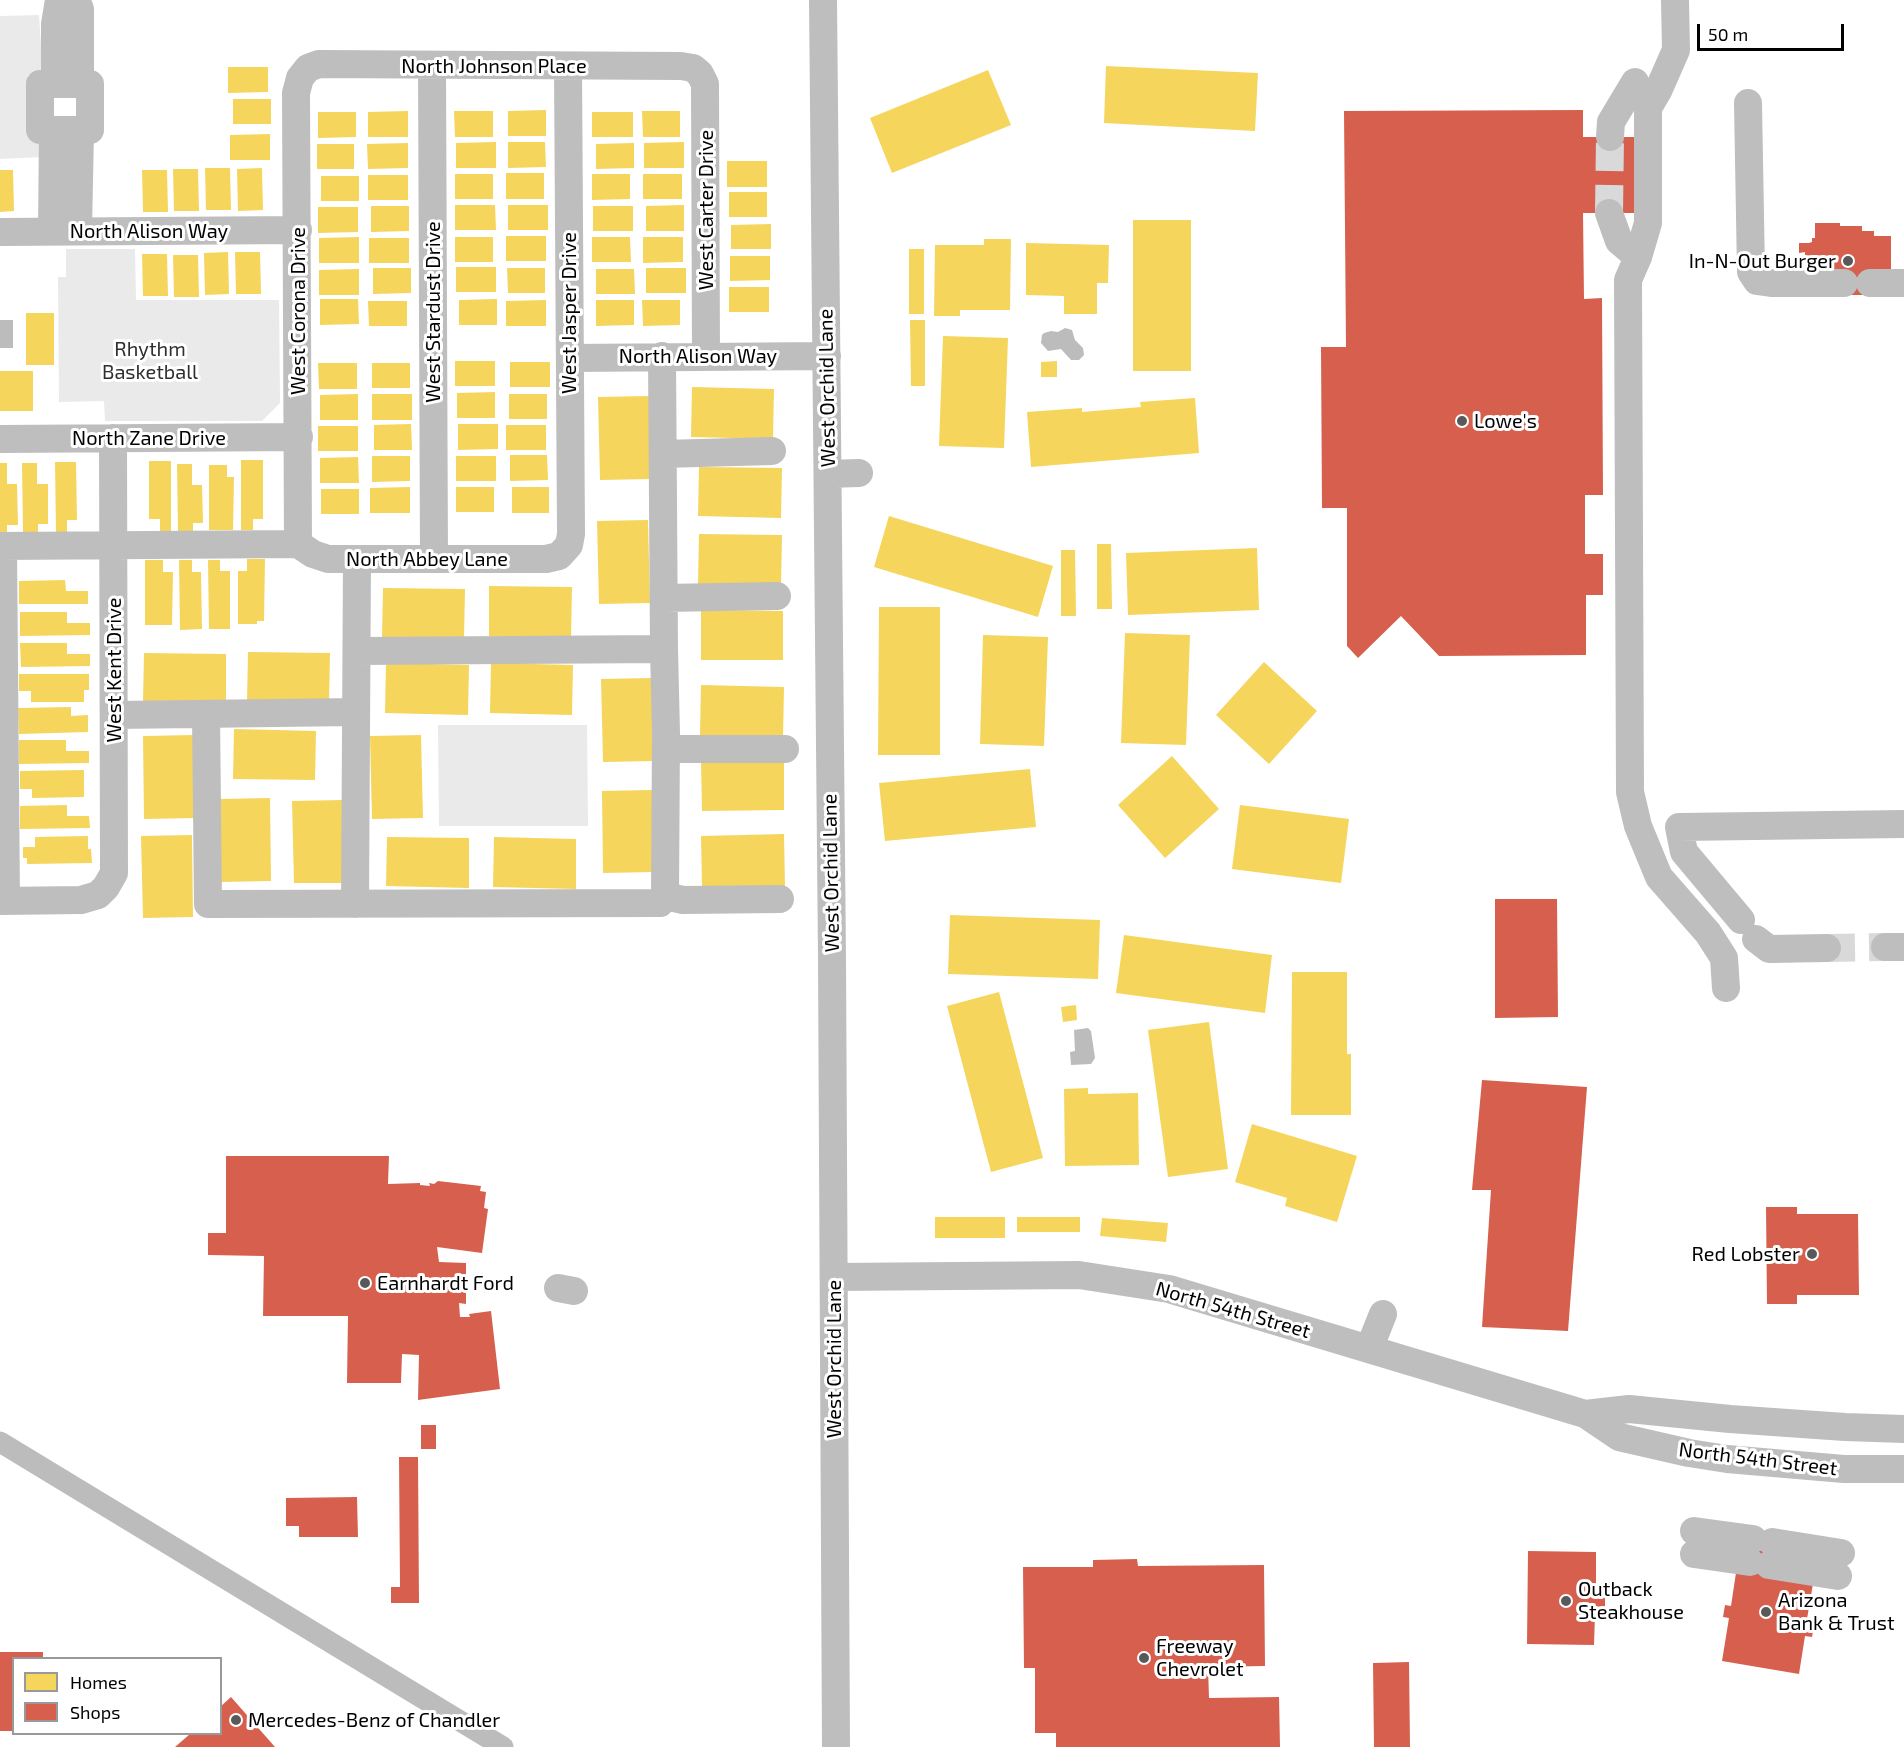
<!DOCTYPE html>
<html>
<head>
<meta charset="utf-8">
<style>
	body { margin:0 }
	#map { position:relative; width:1904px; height:1747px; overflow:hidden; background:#fff; font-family:"Exo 2",sans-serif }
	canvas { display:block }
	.legend { position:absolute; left:12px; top:1657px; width:210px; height:78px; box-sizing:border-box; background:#fff; border:2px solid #999; margin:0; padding:8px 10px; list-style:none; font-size:18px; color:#000 }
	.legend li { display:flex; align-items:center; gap:12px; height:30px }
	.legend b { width:30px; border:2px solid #999 }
	.scale { position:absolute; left:1697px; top:24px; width:147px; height:27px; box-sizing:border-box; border:3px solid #000; border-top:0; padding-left:8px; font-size:18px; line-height:21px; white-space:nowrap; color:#000; -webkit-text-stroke:4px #fff; paint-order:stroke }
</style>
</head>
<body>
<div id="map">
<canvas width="1904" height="1747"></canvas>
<ul class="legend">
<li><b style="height:16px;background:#f6d55c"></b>Homes</li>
<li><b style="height:16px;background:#d6604d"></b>Shops</li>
</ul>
<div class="scale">50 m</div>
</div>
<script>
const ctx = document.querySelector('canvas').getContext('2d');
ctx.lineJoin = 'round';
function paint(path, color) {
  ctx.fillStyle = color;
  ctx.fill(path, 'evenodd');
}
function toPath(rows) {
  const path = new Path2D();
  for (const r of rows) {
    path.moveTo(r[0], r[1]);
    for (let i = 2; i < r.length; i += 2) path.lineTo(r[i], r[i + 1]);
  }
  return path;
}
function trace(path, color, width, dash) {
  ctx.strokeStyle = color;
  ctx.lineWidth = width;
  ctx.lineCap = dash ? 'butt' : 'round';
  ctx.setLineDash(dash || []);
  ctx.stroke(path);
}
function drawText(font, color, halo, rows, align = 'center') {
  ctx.font = font + ' "Exo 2",sans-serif';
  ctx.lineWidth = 6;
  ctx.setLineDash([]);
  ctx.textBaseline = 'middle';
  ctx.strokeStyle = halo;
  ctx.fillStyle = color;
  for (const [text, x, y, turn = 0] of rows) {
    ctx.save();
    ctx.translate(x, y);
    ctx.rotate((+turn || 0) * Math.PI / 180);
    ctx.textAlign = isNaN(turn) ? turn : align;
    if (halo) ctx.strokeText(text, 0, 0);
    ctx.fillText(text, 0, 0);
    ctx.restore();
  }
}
const green = toPath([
	[39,15,43,75,28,75,29,139,43,140,43,157,0,159,0,16],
	[66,249,135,249,136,300,279,300,280,403,262,421,105,421,104,401,59,402,58,277,66,277],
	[438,725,587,725,588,826,439,826]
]);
const water = toPath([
	[0,320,13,320,13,348,0,348],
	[1065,328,1072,330,1075,340,1083,348,1084,355,1079,360,1071,360,1061,349,1048,351,1041,343,1042,335,1044,333,1051,331,1058,332],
	[1088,1028,1091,1031,1095,1058,1091,1064,1071,1065,1070,1052,1075,1051,1074,1030]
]);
const homes = toPath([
	[1106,66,1258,73,1255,131,1104,123],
	[228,67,268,67,268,92,228,93],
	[988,70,1011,125,892,173,870,118],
	[233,99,271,99,271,124,233,124],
	[546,110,546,136,508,136,508,111],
	[408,111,408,137,368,137,368,112],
	[454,111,493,111,493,137,455,137],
	[642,111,680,111,680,137,643,137],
	[318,112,356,112,356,137,318,138],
	[592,112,633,112,633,137,592,137],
	[270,134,270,160,230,160,230,135],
	[496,142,496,168,456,168,456,143],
	[508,142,545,142,546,167,508,168],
	[684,142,684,168,644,168,644,143],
	[408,143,408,168,368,169,367,144],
	[634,143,634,168,596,169,596,144],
	[317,144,354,144,354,169,317,169],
	[727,161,767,161,767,187,727,187],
	[205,168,230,168,231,210,206,210],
	[262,168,263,210,238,211,237,169],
	[173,169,198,169,199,211,174,211],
	[0,170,13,170,14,211,0,212],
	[142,170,167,170,168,212,143,212],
	[506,173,544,173,544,199,506,199],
	[455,174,493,174,493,199,455,199],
	[592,174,630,174,630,199,592,200],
	[643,174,682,174,682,199,643,199],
	[368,175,408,175,408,200,368,200],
	[321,176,359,176,359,201,321,201],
	[729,192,767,192,767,217,729,217],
	[455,205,495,205,496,230,455,230],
	[508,205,548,205,548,230,508,230],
	[684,205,684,231,646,231,646,206],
	[371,206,409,206,409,231,371,232],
	[593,206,633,206,633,231,593,231],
	[318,207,358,207,358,232,318,233],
	[1133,220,1191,220,1191,371,1133,371],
	[771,224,771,249,731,249,731,225],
	[506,236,546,236,546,261,506,261],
	[359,237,359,263,319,263,319,238],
	[455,237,493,237,493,262,455,262],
	[592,237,630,237,631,262,592,262],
	[643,237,683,237,683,262,643,263],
	[369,238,409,238,409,263,369,263],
	[984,239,1011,239,1010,310,960,310,960,316,934,316,935,245,984,245],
	[1026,243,1109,245,1108,283,1097,283,1097,314,1064,314,1064,296,1026,295],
	[909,249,924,249,924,314,909,314],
	[228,252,229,294,205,295,204,253],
	[235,252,260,252,261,294,236,294],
	[142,254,167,254,168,296,143,296],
	[173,255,198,255,199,297,174,297],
	[730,256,770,256,770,280,730,281],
	[456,267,496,267,496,292,456,292],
	[373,268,411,268,411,293,373,294],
	[507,268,545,268,545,293,508,293],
	[646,268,686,268,686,293,646,293],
	[359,269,359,295,319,295,319,270],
	[596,269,634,269,635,294,596,294],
	[729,287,769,287,769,312,729,312],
	[320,299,358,299,359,324,320,325],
	[497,299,497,325,459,325,459,300],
	[546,300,546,326,506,326,506,301],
	[596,300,634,300,634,325,596,326],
	[642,300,680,300,680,325,643,326],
	[368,301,407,301,407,326,369,326],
	[26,313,54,313,54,365,26,365],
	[910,320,925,320,925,386,911,386],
	[943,336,1008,338,1004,448,939,446],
	[455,361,495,361,495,386,455,386],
	[1057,361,1057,377,1041,377,1041,362],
	[510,362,550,362,550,387,510,387],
	[318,363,357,363,357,389,319,389],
	[372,363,410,363,410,388,372,388],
	[0,371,33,371,33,411,0,411],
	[692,387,774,389,773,439,691,437],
	[495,392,495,418,457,418,457,393],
	[358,394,358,420,320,420,320,395],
	[372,394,412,394,412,420,372,420],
	[509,394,547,394,547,419,509,419],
	[649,396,650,479,600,480,598,397],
	[1195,398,1199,453,1031,467,1027,412,1082,408,1082,412,1141,407,1140,402],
	[411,424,412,450,374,450,374,425],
	[458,424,498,424,498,449,458,450],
	[506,425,546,425,546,450,506,450],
	[318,426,358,426,358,451,318,451],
	[510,455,547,455,548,480,510,481],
	[372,456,410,456,410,481,372,482],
	[456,456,496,456,496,481,456,481],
	[358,457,359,483,320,483,320,458],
	[241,460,263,460,263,519,253,519,253,530,241,530],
	[149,461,171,461,171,531,160,531,160,519,149,519],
	[55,462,76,462,77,520,67,520,67,532,56,532],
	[0,463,7,463,7,484,17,484,18,525,7,525,7,532,0,532],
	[22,463,37,463,37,484,48,484,48,524,38,524,38,532,23,532],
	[177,464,192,464,192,485,202,485,203,523,193,523,193,531,178,531],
	[209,465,227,465,227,477,234,477,233,530,209,530],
	[699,467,782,468,781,518,698,516],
	[410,487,410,513,370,513,370,488],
	[456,487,494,487,494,512,456,512],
	[512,487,549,487,549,513,512,513],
	[321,489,359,489,359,514,321,514],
	[889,516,1053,566,1038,617,874,567],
	[648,520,650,603,599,604,597,521],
	[699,534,782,535,781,585,698,584],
	[1097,544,1111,544,1112,609,1097,609],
	[1257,548,1259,610,1128,615,1126,553],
	[1061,550,1075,550,1076,616,1061,616],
	[247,559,265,559,264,621,257,621,257,624,238,624,238,571,247,571],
	[145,560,163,560,163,572,173,572,172,625,145,625],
	[179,560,192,560,192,572,201,572,202,629,180,630],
	[208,560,220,560,220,571,230,571,230,629,209,629],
	[65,580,66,591,88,591,88,604,19,604,19,581],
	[489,586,572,587,571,637,489,636],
	[383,588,465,589,464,639,382,638],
	[879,607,940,607,940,755,878,755],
	[701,610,783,611,783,660,701,660],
	[20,612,67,612,67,623,90,623,90,635,20,636],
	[1125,633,1190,635,1186,745,1121,743],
	[983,635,1048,637,1044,746,980,744],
	[20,643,67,643,67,654,90,654,90,666,21,667],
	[248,652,330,653,329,703,247,702],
	[144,653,226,654,226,704,143,702],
	[1264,662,1317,711,1269,764,1216,715],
	[386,663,469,665,468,715,385,713],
	[491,663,573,665,572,715,490,713],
	[19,674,89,674,89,690,84,690,84,702,31,702,31,691,19,691],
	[652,678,653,761,603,762,601,679],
	[701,685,784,687,783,737,700,735],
	[71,707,71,716,88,715,88,732,19,734,18,708],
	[234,729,316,731,315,780,233,779],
	[194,735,195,818,144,819,143,736],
	[421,735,423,818,372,819,370,736],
	[19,740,66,740,66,751,89,751,89,763,19,764],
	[1172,756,1219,809,1165,858,1118,805],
	[701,760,784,760,784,810,702,811],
	[1030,769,1036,827,885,841,879,783],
	[84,770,84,797,32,798,32,789,20,789,20,771],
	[652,790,654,872,603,873,602,791],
	[270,798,271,881,220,882,219,799],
	[343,800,345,883,294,883,292,801],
	[67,805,67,816,89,816,90,828,20,829,20,806],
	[1240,805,1349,819,1341,883,1232,869],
	[784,834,785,886,702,887,701,836],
	[192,835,193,917,143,918,141,836],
	[88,836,88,849,91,849,92,863,27,864,27,858,23,858,23,847,35,847,35,837],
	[387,837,469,838,469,888,386,886],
	[494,837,576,839,576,889,493,887],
	[950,915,1100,920,1098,979,948,974],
	[1124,935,1272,955,1265,1013,1116,993],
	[1292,972,1347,972,1347,1054,1351,1054,1351,1115,1291,1115],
	[999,992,1043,1158,991,1172,947,1006],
	[1076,1005,1077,1020,1063,1022,1061,1007],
	[1209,1022,1228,1169,1168,1177,1148,1030],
	[1088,1088,1088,1094,1138,1093,1139,1165,1065,1166,1064,1089],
	[1252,1124,1357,1156,1337,1222,1285,1206,1287,1198,1235,1182],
	[935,1217,1005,1217,1005,1238,935,1238],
	[1017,1217,1080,1217,1080,1232,1017,1232],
	[1102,1218,1168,1223,1166,1242,1100,1236]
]);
const shops = toPath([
	[1583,110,1583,137,1637,137,1638,213,1583,213,1584,299,1602,298,1603,495,1585,495,1585,554,1603,554,1603,595,1586,595,1586,655,1439,656,1401,616,1358,658,1347,646,1347,508,1322,508,1321,347,1346,347,1344,111],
	[1815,223,1840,223,1840,226,1862,226,1862,231,1874,231,1874,236,1891,236,1891,275,1870,295,1844,295,1805,269,1805,252,1799,253,1799,243,1809,243,1812,242,1812,238,1815,238],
	[1495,899,1557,899,1558,1017,1495,1018],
	[1482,1080,1587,1087,1568,1331,1482,1327,1491,1190,1472,1190],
	[226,1156,389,1156,388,1184,420,1183,420,1185,430,1186,429,1183,434,1184,438,1181,481,1186,480,1191,486,1192,484,1208,488,1209,482,1253,437,1247,439,1262,466,1263,466,1304,459,1303,460,1317,470,1317,469,1314,491,1311,500,1389,418,1400,419,1355,402,1354,401,1383,347,1383,348,1316,263,1316,264,1256,208,1255,208,1233,226,1233],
	[1766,1207,1797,1207,1797,1214,1858,1214,1859,1295,1797,1295,1797,1304,1767,1304],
	[421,1425,436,1425,436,1449,421,1449],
	[399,1457,418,1457,419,1603,391,1603,391,1587,400,1587],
	[357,1497,358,1537,299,1537,299,1526,286,1526,286,1498],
	[1753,1540,1814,1578,1807,1619,1815,1620,1812,1637,1805,1636,1799,1674,1722,1661,1729,1618,1723,1617,1725,1605,1731,1606,1737,1566],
	[1528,1551,1596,1552,1596,1588,1605,1588,1605,1614,1595,1614,1594,1645,1527,1644],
	[1137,1559,1138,1566,1264,1565,1265,1666,1208,1667,1209,1698,1279,1697,1280,1747,1056,1747,1056,1733,1035,1733,1035,1668,1024,1668,1023,1567,1093,1567,1093,1560],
	[0,1652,43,1652,43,1658,14,1658,14,1731,0,1731],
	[1409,1662,1410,1747,1374,1747,1373,1663],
	[231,1697,275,1747,175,1747,190,1734,220,1734,220,1707]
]);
const canal = toPath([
	[0,1442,503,1747]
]);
const minorTunnel = toPath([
	[1609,213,1610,137],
	[1827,948,1885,947]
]);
const minor = toPath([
	[76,0,80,9,80,84],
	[823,0,832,957,836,1747],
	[1675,0,1676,50,1658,91,1648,108,1648,223,1638,257,1628,280,1630,792,1638,826,1659,877,1708,933,1724,958,1726,988],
	[432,65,434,559],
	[40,84,90,84,90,130,40,130,40,84],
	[55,84,55,24,59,0],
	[1748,103,1751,272,1757,281,1771,283,1844,283],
	[1610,137,1611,122,1635,82],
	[1609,213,1619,241,1638,257],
	[52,231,53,130],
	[78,231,80,130],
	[0,232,298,230],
	[1870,283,1904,283],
	[570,358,827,356],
	[0,439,299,437],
	[663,454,772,451],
	[828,474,859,473],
	[298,544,296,93,300,78,308,68,319,64,681,66,693,68,700,74,705,84,706,356],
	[298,544,313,554,328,559,546,559,559,556,569,545,571,534,568,67],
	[0,546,298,544],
	[3,546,6,901],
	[664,598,777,596],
	[357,651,664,649,662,356],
	[206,714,208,904,660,903,665,896,666,733,664,649],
	[114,715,356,712],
	[666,749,785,749],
	[665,896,683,900,780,899],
	[0,901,81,900,98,895,106,887,114,873,113,438],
	[355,904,357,559],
	[1741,920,1684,852,1679,827,1904,824],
	[1756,939,1769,949,1827,948],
	[1885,947,1904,947],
	[834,1277,1079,1275,1169,1289,1585,1414,1619,1437,1689,1453,1727,1459,1844,1469,1904,1469],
	[558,1288,574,1291],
	[1369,1349,1383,1314],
	[1585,1414,1629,1409,1730,1419,1845,1427,1904,1429],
	[1694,1531,1753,1539],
	[1772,1542,1841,1553],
	[1694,1554,1750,1562],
	[1769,1565,1838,1576]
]);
const markers = [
	[1848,261,6,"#595959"],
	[1462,421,6,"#595959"],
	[1812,1254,6,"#595959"],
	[365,1283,6,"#595959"],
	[1566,1601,6,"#595959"],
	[1766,1612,6,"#595959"],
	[1144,1658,6,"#595959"],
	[236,1720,6,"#595959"]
];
const streetNames = [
	["North Johnson Place",494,66],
	["West Carter Drive",706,210,-90],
	["North Alison Way",149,231],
	["West Corona Drive",298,311,-90],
	["West Stardust Drive",433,312,-90],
	["West Jasper Drive",569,313,-90],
	["North Alison Way",698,356],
	["West Orchid Lane",827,388,-91],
	["North Zane Drive",149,438],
	["North Abbey Lane",427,559],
	["West Kent Drive",114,670,-90],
	["West Orchid Lane",831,873,-91],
	["North 54th Street",1233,1310,16],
	["West Orchid Lane",834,1359,-90],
	["North 54th Street",1758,1459,7]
];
const poiNames = [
	["In-N-Out Burger",1836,261,"right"],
	["Lowe's",1474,421],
	["Red Lobster",1800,1254,"right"],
	["Earnhardt Ford",377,1283],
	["Outback",1578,1589],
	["Steakhouse",1578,1612],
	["Arizona",1778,1600],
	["Bank & Trust",1778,1623],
	["Freeway",1156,1646],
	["Chevrolet",1156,1669],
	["Mercedes-Benz of Chandler",248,1720]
];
const parkNames = [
	["Rhythm",150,349],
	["Basketball",150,372]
];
paint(green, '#eaeaea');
paint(water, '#bcbcbc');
paint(homes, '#f6d55c');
paint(shops, '#d6604d');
trace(canal, '#bcbcbc', 21);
trace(minorTunnel, '#d9d9d9', 28, [28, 14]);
trace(minor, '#bebebe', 28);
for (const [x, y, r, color] of markers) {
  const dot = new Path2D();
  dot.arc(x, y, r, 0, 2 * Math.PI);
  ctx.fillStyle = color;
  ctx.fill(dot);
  trace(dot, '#fff', 2);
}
drawText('20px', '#000', '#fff', streetNames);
drawText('20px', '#000', '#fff', poiNames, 'left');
drawText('20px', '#2f2f2f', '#fff', parkNames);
</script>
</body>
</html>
